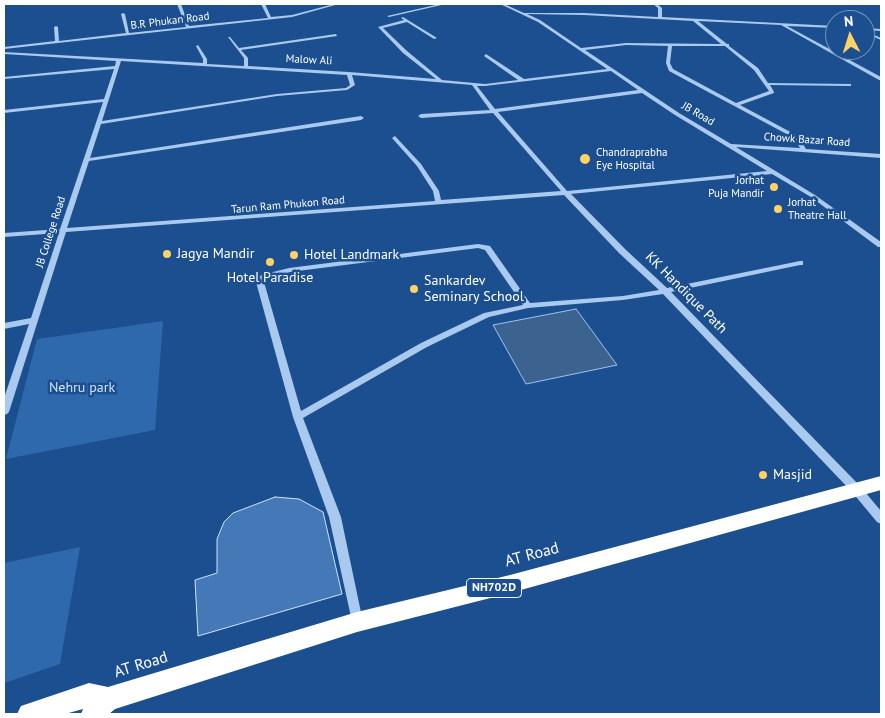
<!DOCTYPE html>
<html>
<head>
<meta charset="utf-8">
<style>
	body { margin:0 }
	#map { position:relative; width:885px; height:718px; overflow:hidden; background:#1b4f8f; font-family:"PT Sans",sans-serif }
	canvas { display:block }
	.frame { position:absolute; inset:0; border:5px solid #fff; pointer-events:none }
	.north { position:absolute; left:825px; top:10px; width:50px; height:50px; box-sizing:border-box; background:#1b4f8f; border:1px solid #7695bc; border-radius:50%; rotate:355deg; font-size:14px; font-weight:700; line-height:20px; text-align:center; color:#fff }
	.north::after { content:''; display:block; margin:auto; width:18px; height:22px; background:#ffd166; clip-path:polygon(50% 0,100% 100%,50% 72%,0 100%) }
</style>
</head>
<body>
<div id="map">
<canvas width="885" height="718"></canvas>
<div class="frame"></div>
<div class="north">N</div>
</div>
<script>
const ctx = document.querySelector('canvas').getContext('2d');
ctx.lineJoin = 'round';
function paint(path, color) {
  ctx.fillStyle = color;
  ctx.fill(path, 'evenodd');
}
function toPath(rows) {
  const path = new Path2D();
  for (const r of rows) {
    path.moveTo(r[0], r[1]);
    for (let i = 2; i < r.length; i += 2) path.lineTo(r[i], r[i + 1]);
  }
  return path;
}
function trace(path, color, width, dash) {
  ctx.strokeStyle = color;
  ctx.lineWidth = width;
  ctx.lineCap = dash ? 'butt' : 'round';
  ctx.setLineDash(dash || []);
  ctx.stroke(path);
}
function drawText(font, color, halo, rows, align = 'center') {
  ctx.font = font + ' "PT Sans",sans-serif';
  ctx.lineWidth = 5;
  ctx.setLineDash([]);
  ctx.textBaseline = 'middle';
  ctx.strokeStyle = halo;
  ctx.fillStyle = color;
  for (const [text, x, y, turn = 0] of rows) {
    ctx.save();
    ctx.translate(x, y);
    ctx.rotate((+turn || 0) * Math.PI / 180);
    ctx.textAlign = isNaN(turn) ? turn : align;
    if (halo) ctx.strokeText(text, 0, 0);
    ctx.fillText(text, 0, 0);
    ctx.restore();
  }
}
const green = toPath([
	[163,321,155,430,6,459,37,339],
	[80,547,60,664,4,683,4,563]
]);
const water = toPath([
	[576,309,617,365,526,384,493,325,576,309]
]);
const building = toPath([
	[275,497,299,499,323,512,342,594,198,636,195,580,217,573,217,539,224,522,233,513,275,497]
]);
const minor = toPath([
	[177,4,181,4,189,26,268,18,261,4,265,4,271,17,292,15,334,4,339,4,292,17,4,49,4,47,55,41,54,27,56,26,58,27,59,41,126,33,121,14,123,13,125,14,129,33,186,27,177,4],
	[440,4,446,4,389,17,387,16,440,4],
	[500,4,504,4,524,13,584,13,658,17,658,8,653,4,657,4,662,8,662,17,835,26,835,28,787,26,881,77,881,80,879,80,781,25,698,21,727,44,729,44,729,46,758,68,768,83,851,84,851,86,849,86,770,85,774,92,774,93,740,105,798,136,806,149,881,154,881,158,736,147,815,195,881,242,881,247,878,247,811,197,772,174,571,194,625,249,667,288,800,261,803,261,803,265,800,265,671,292,860,486,881,511,881,524,877,522,852,492,663,294,623,300,528,308,489,317,427,347,303,418,341,517,363,622,361,626,357,628,353,626,329,517,293,417,256,282,261,275,289,268,478,244,490,246,530,303,623,296,659,290,619,253,564,195,66,232,9,412,7,414,4,415,4,398,29,324,4,329,4,323,31,318,59,233,4,237,4,233,60,229,103,102,4,113,4,110,104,99,114,69,4,79,4,77,115,66,116,61,4,54,4,52,203,63,203,59,196,46,198,45,207,59,207,64,244,66,244,58,228,37,230,37,239,48,336,34,337,36,241,50,248,58,248,66,349,72,436,79,403,53,378,27,404,20,401,18,403,17,437,38,434,39,407,22,383,28,407,51,442,80,485,84,518,80,484,56,486,54,524,79,607,69,538,22,500,4],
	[527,14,584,15,693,21,721,44,626,43,581,48,540,20,527,14],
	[626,45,668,46,666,63,669,71,794,138,800,148,731,144,679,113,585,50,626,45],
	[672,46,725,46,754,70,769,91,736,103,673,69,670,63,672,46],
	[121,61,347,75,350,85,346,88,277,94,102,121,121,61],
	[611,71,638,90,495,109,477,86,485,86,611,71],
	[352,75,472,85,490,110,421,114,418,116,421,118,493,113,561,191,441,200,439,191,421,164,395,136,392,138,417,166,433,191,435,201,67,228,89,161,361,120,364,118,361,116,90,158,101,124,277,96,347,90,355,85,352,75],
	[642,93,675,115,767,171,567,191,498,112,642,93],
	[478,248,485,250,523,305,484,313,421,343,301,411,264,282,267,279,290,272,478,248],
	[865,28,881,29,881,31,865,30,865,28],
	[865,31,881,38,881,40,865,33,865,31]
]);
const highway = toPath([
	[881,476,881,490,510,593,357,632,115,709,109,714,81,714,83,709,65,714,17,714,21,706,89,683,108,687,357,612,510,575,881,476]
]);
const markers = [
	[585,159,6,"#ffd166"],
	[774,187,5,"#ffd166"],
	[778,209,5,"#ffd166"],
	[167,254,5,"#ffd166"],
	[294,255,5,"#ffd166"],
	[270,262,5,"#ffd166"],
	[414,289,5,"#ffd166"],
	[763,475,5,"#ffd166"]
];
const farStreetnames = [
	["B.R Phukan Road",170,21,-7],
	["Malow Ali",309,60,3],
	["JB Road",698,114,30],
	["Chowk Bazar Road",807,140,4],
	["Tarun Ram Phukon Road",288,205,-5],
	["JB College Road",51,232,-72]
];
const farPoinames = [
	["Chandraprabha",596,153],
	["Eye Hospital",596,166],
	["Jorhat",764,181,"right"],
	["Puja Mandir",764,194,"right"],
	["Jorhat",788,203],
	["Theatre Hall",788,216]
];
const shields = [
	[494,588,55]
];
const shieldNames = [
	["NH702D",494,588]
];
const poiNames = [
	["Jagya Mandir",177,254],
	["Hotel Landmark",304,255],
	["Hotel Paradise",270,278,"center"],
	["Sankardev",424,281],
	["Seminary School",424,297],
	["Masjid",773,475]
];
const streetNames = [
	["KK Handique Path",686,293,45]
];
const parkNames = [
	["Nehru park",82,388]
];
const nearStreetnames = [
	["AT Road",532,555,-15],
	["AT Road",141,665,-17]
];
paint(green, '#2e69ad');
paint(water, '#3c6290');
trace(water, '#9cc4f0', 1);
paint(building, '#4478b7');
trace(building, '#cfe3fa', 1);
paint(minor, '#a9c9ee');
paint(highway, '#fff');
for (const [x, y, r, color] of markers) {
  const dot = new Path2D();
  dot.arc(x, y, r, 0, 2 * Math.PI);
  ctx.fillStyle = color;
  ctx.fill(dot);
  trace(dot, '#1b4f8f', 2);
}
drawText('11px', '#fff', '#1b4f8f', farStreetnames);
drawText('11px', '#fff', '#1b4f8f', farPoinames, 'left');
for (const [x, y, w] of shields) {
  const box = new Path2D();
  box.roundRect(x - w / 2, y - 9.5, w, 19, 4);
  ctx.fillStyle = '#1b4f8f';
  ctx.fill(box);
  trace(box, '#fff', 1);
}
drawText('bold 12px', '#fff', null, shieldNames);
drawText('14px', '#fff', '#1b4f8f', poiNames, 'left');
drawText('14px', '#fff', '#1b4f8f', streetNames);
drawText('14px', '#cfe3fa', '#1b4f8f', parkNames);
drawText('16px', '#fff', '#1b4f8f', nearStreetnames);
</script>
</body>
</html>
